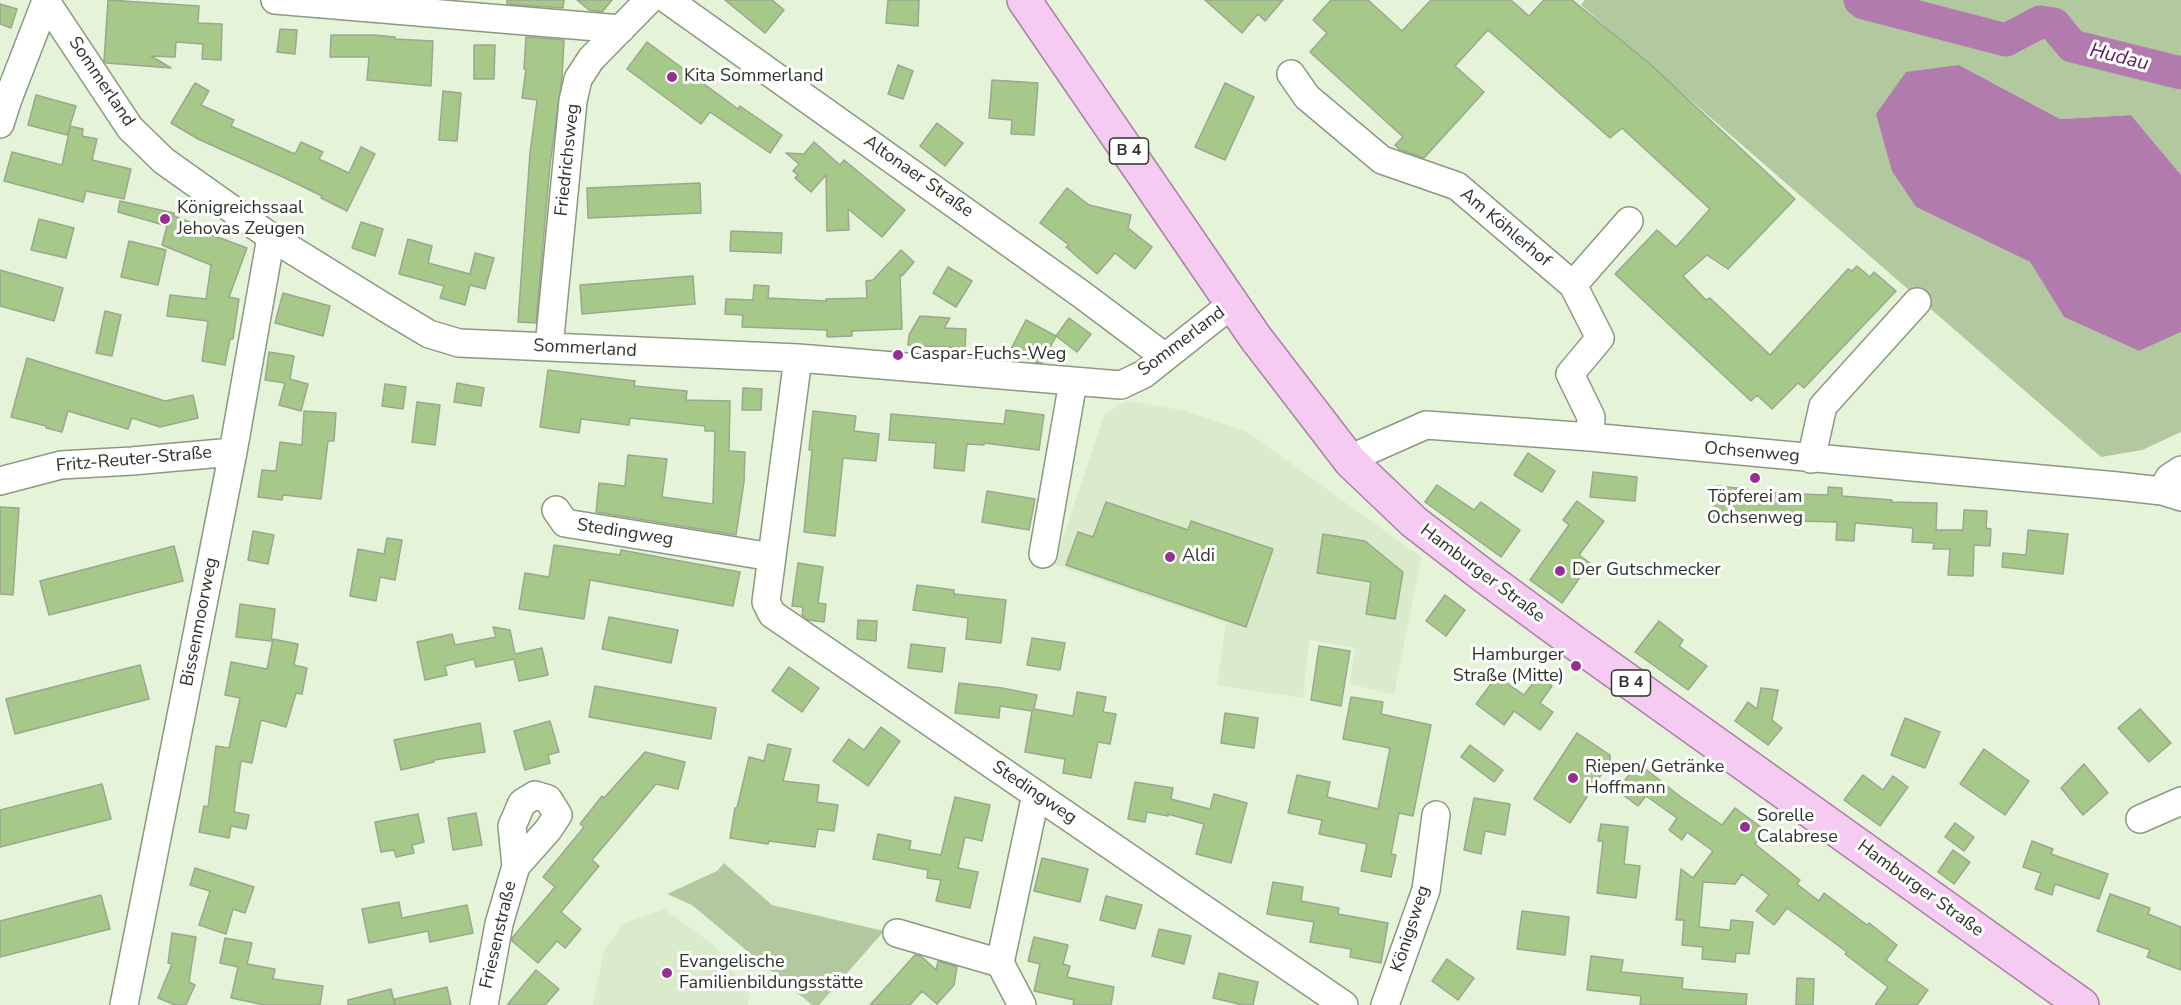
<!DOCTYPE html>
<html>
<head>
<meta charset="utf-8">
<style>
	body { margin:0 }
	canvas { display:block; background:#e5f3d9 }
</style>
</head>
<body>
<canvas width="2181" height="1005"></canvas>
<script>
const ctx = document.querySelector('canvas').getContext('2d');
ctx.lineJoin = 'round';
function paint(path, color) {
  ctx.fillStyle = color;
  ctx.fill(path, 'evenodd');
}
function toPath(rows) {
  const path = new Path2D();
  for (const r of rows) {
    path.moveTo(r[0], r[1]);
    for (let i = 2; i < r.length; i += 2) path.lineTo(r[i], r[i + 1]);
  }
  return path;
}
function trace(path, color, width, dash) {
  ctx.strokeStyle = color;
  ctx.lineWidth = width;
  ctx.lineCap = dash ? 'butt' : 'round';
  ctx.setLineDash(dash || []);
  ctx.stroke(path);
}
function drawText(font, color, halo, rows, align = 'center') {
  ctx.font = font + ' "Nunito Sans",sans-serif';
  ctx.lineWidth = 6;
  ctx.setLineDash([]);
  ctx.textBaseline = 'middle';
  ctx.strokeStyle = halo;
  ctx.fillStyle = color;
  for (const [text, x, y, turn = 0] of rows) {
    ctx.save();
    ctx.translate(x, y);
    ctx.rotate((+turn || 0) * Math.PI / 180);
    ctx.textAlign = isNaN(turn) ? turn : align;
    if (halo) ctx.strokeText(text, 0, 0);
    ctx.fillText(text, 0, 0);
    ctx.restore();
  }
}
const built = toPath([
	[1126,401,1186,411,1247,432,1421,557,1394,695,1350,684,1355,648,1309,640,1303,698,1217,685,1226,623,1054,564,1104,415],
	[664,909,715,946,750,995,748,1005,593,1005,604,950,625,923]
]);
const green = toPath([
	[1585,0,2181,0,2181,175,2131,115,2060,119,1959,65,1916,207,2030,262,2064,317,2139,351,2181,332,2181,432,2142,450,2101,457,1581,5],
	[724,863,772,905,884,931,819,1005,812,1005,692,905,667,894,717,871]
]);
const water = toPath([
	[1959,65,2060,119,2131,115,2181,175,2181,332,2139,351,2064,317,2030,262,1916,207,1892,171,1876,114,1906,72]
]);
const river = toPath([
	[1860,0,1864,3,2006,40,2040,22,2054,24,2072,46,2181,73]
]);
const building = toPath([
	[108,0,199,6,198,23,222,24,221,60,202,59,203,44,176,42,175,57,151,56,171,68,106,63,104,61,108,0],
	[507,0,564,0,563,8,507,4,507,0],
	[577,0,612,0,602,12,589,10,577,0],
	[725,0,772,0,784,10,765,33,725,0],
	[888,0,919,0,918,26,886,23,888,0],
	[1205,0,1283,0,1265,21,1258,14,1242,33,1205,0],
	[1331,0,1368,0,1402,31,1431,0,1511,0,1529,16,1544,0,1572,0,1650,64,1795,199,1728,269,1707,255,1683,276,1706,300,1710,298,1770,355,1848,269,1852,271,1857,266,1870,277,1874,272,1896,291,1804,388,1798,383,1772,409,1757,395,1751,401,1615,274,1657,230,1676,247,1710,209,1622,128,1610,138,1488,30,1455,66,1484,92,1424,158,1399,149,1395,145,1403,137,1310,52,1327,33,1313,20,1331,0],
	[0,4,17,9,11,28,0,24,0,4],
	[280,29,297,30,295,54,277,52,280,29],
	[331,35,374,35,395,37,395,39,433,41,431,86,367,80,369,57,330,57,331,35],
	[526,37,564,40,562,78,550,165,536,323,518,322,530,153,537,100,522,98,526,69,524,69,526,37],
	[647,42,738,109,740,106,782,135,770,153,710,112,701,124,627,69,647,42],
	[474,45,495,45,494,79,474,79,474,45],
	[898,65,913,71,903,99,888,94,898,65],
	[992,80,1038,83,1034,135,1011,134,1012,120,989,118,992,80],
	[195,83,209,91,201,105,234,120,231,126,295,154,301,142,323,152,319,159,349,173,361,147,375,154,347,211,321,198,322,196,285,178,198,139,171,123,195,83],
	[1225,83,1254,97,1225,160,1195,147,1225,83],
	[443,91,461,93,457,141,439,140,443,91],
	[36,95,76,106,70,126,83,129,82,136,97,139,92,160,131,169,124,199,86,191,83,202,4,181,12,152,62,165,70,128,67,135,28,125,36,95],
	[937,123,963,143,945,166,920,146,937,123],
	[814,142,840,165,844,160,905,210,882,237,848,209,849,230,827,231,826,175,811,192,795,178,798,175,793,171,799,164,786,153,804,154,814,142],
	[700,183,701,213,588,218,587,188,700,183],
	[1067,188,1089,205,1131,215,1128,228,1152,247,1135,269,1115,253,1097,274,1066,247,1069,245,1040,223,1067,188],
	[120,201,174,213,174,216,205,228,204,232,247,248,229,297,239,299,233,339,230,339,225,365,202,361,208,321,167,316,170,295,206,299,211,265,162,245,167,226,118,212,120,201],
	[39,219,74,228,66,258,31,250,39,219],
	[361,222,383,229,375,256,352,248,361,222],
	[731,231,782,233,781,253,730,251,731,231],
	[408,239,432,246,428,263,470,274,475,253,494,258,485,289,470,285,465,305,440,298,444,286,399,274,408,239],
	[129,241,166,250,158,285,121,277,129,241],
	[901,250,914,262,902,276,900,274,902,329,852,331,852,336,827,337,827,330,742,327,743,315,725,314,726,299,753,300,754,285,769,286,768,298,826,301,826,299,867,298,866,281,873,280,901,250],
	[948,267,972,281,956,307,933,293,948,267],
	[0,270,63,288,54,321,0,306,0,270],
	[693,276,695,304,582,314,580,285,693,276],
	[283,293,330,306,323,336,275,323,283,293],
	[105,311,121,315,112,356,96,353,105,311],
	[920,316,950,318,944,328,966,329,965,348,908,345,909,335,920,316],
	[1069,318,1091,334,1077,352,1056,336,1069,318],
	[1026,320,1056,336,1042,363,1035,362,1011,349,1026,320],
	[269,352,294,356,290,379,308,384,301,411,279,405,285,383,265,380,269,352],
	[27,358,165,401,193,395,198,418,160,427,132,418,128,429,68,411,62,432,46,428,46,426,11,417,27,358],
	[548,370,635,381,634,386,687,391,686,400,730,401,729,451,745,452,744,482,736,535,596,512,599,483,625,486,628,455,667,459,662,497,713,504,715,431,705,431,705,426,630,418,629,425,581,419,579,433,540,427,548,370],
	[457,383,484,388,481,406,454,402,457,383],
	[385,384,406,387,403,409,382,406,385,384],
	[743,388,762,389,761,410,742,410,743,388],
	[417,402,440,405,435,445,412,442,417,402],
	[1006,410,1044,415,1039,450,984,443,984,445,967,444,964,471,934,468,936,443,889,440,891,414,1004,424,1006,410],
	[304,411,336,413,334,441,328,441,321,499,283,495,282,500,258,497,262,470,276,471,280,442,302,445,304,411],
	[813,411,856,416,854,431,879,434,876,461,843,458,835,536,804,532,812,450,809,450,813,411],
	[1528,453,1555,471,1542,492,1514,475,1528,453],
	[1593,472,1637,477,1635,501,1590,497,1593,472],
	[1437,485,1474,510,1481,502,1520,530,1501,557,1425,502,1437,485],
	[1717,486,1747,489,1746,492,1828,495,1828,487,1842,488,1842,496,1892,500,1891,502,1937,503,1936,530,1963,530,1964,510,1987,511,1986,528,1991,529,1990,546,1974,545,1973,576,1948,575,1950,549,1933,549,1934,543,1912,542,1913,528,1855,523,1854,541,1836,540,1837,522,1794,521,1739,515,1738,523,1713,521,1717,486],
	[987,491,1035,499,1029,530,982,522,987,491],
	[1577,501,1604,521,1579,555,1590,563,1562,603,1530,580,1569,525,1563,520,1577,501],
	[1106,502,1188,530,1191,521,1273,549,1246,627,1066,565,1078,532,1093,537,1106,502],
	[0,507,19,508,13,595,0,594,0,507],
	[2028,530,2068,534,2063,574,2002,567,2003,553,2026,555,2028,530],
	[253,531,274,535,268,564,248,560,253,531],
	[1323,534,1365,541,1403,572,1395,619,1366,614,1371,582,1317,573,1323,534],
	[387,538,402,540,395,580,380,577,376,601,350,596,358,549,384,554,387,538],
	[554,545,620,555,621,550,740,572,733,606,590,580,584,619,519,609,525,573,549,577,554,545],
	[174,546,183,581,49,615,40,581,174,546],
	[798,563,823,567,818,603,826,604,824,622,808,620,802,615,803,607,792,606,798,563],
	[917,585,954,590,954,594,1006,600,1001,643,966,639,968,618,913,610,917,585],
	[1445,595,1465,610,1446,636,1426,621,1445,595],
	[240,604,275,609,271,641,236,637,240,604],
	[609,617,678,630,671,663,602,649,609,617],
	[858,620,877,621,876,641,857,639,858,620],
	[1659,621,1683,640,1679,646,1707,666,1688,690,1635,652,1659,621],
	[493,627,510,630,515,654,542,648,548,675,519,681,514,659,476,667,474,659,445,666,447,675,425,680,417,642,452,634,455,645,496,637,493,627],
	[1032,638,1065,643,1060,670,1027,665,1032,638],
	[273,639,298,644,294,665,307,668,302,694,296,693,286,727,261,720,252,763,241,761,234,812,249,815,246,829,231,826,229,838,199,832,204,806,208,807,216,746,229,748,240,698,225,695,231,662,267,669,273,639],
	[911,644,945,648,942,672,908,668,911,644],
	[1319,646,1350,651,1341,706,1311,700,1319,646],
	[140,665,149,699,15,734,6,699,140,665],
	[789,667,819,688,802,712,772,691,789,667],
	[1497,676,1524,695,1538,676,1552,686,1540,703,1553,712,1540,730,1514,711,1504,725,1476,704,1497,676],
	[959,683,1002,688,1037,695,1034,709,1073,716,1077,692,1106,697,1103,712,1116,714,1110,744,1098,742,1091,778,1063,773,1065,759,1025,752,1032,711,1000,706,999,718,955,713,959,683],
	[595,686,716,708,711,739,589,717,595,686],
	[1761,688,1778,690,1772,720,1782,728,1768,745,1735,721,1748,702,1757,709,1761,688],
	[1351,697,1383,702,1381,714,1431,725,1413,816,1399,813,1391,854,1396,855,1391,877,1361,871,1367,844,1319,834,1322,820,1288,813,1297,775,1330,782,1327,797,1378,809,1390,748,1343,739,1351,697],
	[2140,709,2171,743,2149,762,2118,728,2140,709],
	[1225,713,1258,718,1254,748,1221,743,1225,713],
	[1905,718,1940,732,1925,768,1891,755,1905,718],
	[550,721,559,752,548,755,550,763,525,770,514,731,550,721],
	[480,723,485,752,434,760,434,762,401,770,394,740,480,723],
	[881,727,900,741,868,786,833,761,849,739,864,750,881,727],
	[1577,733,1610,755,1610,761,1570,823,1534,799,1577,733],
	[768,744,791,749,783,781,819,785,817,802,838,805,834,831,818,829,815,847,769,841,768,844,730,838,735,808,737,808,749,757,764,761,768,744],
	[1470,745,1503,770,1494,782,1461,757,1470,745],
	[1984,749,2029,781,2005,815,1960,784,1984,749],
	[645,752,685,762,678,789,656,784,592,860,599,866,561,912,581,929,565,948,557,941,538,963,512,941,512,938,555,887,543,877,584,827,580,824,602,796,604,798,645,752],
	[1638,763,1681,797,1722,825,1735,808,1765,830,1755,844,1800,880,1797,884,1819,901,1824,893,1867,925,1869,923,1897,945,1886,960,1928,990,1917,1005,1875,1005,1888,987,1845,954,1847,952,1787,908,1774,925,1756,911,1769,895,1742,874,1735,884,1703,882,1699,927,1730,930,1731,920,1753,922,1749,954,1736,953,1735,962,1702,959,1703,947,1682,945,1684,920,1676,920,1681,869,1693,878,1713,851,1687,832,1682,840,1669,830,1677,818,1646,796,1638,806,1623,795,1631,785,1625,780,1638,763],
	[2084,764,2108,793,2083,815,2061,788,2084,764],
	[1863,775,1883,790,1893,776,1908,787,1880,826,1844,800,1863,775],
	[1135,782,1173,788,1171,799,1210,809,1214,794,1247,803,1231,863,1196,854,1204,824,1168,814,1168,816,1147,812,1145,822,1128,819,1135,782],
	[102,784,111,819,0,847,0,810,102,784],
	[955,797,990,805,982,841,965,837,958,868,978,872,970,908,936,901,941,880,927,878,928,870,873,859,878,834,911,841,909,849,941,855,955,797],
	[1474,798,1510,804,1505,835,1485,831,1481,854,1464,850,1474,798],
	[476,813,482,845,453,850,448,818,476,813],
	[418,814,424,842,412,845,414,853,396,857,394,850,381,852,375,822,418,814],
	[1955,823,1974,837,1964,851,1945,837,1955,823],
	[1601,824,1628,827,1624,864,1640,866,1636,898,1597,893,1603,841,1598,841,1601,824],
	[2032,841,2053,849,2051,854,2108,874,2099,899,2055,884,2052,895,2035,889,2041,873,2023,867,2032,841],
	[1953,850,1970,862,1954,884,1938,872,1953,850],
	[1042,858,1088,869,1080,902,1034,891,1042,858],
	[195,868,254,887,245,913,233,909,226,934,199,925,210,891,190,885,195,868],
	[1273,882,1303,887,1301,901,1339,908,1338,914,1388,923,1381,963,1350,957,1351,949,1310,942,1314,922,1267,914,1273,882],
	[2110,894,2150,908,2148,914,2181,927,2181,970,2147,957,2150,950,2097,931,2110,894],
	[101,895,110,929,0,957,0,921,101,895],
	[1106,896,1142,905,1135,929,1100,920,1106,896],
	[399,902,402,918,467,905,473,933,430,942,428,931,369,943,362,909,399,902],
	[1522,911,1569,917,1565,955,1517,949,1522,911],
	[1159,929,1191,936,1184,964,1152,956,1159,929],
	[172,933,196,937,189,982,195,985,186,1005,175,1005,158,998,172,964,168,963,172,933],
	[1034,937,1068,945,1063,964,1070,966,1067,977,1114,987,1111,1005,1073,1005,1074,1000,1034,991,1040,964,1028,961,1034,937],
	[225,938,252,943,247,964,275,969,273,979,323,986,320,1005,265,1005,231,998,238,967,220,963,225,938],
	[915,955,921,956,936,970,938,961,957,967,954,985,937,1004,922,991,910,1005,870,1005,915,955],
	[1591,956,1623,960,1621,972,1683,978,1682,989,1747,994,1746,1005,1640,1005,1641,996,1587,990,1591,956],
	[1447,959,1474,978,1458,1000,1432,981,1447,959],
	[536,970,559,989,545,1005,507,1005,536,970],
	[1219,973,1258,982,1253,1005,1243,1005,1213,998,1219,973],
	[1797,978,1814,979,1813,1005,1796,1005,1797,978],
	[447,987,451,1005,395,1005,395,999,447,987],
	[391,989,395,1005,348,1005,348,1000,391,989]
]);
const minor = toPath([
	[45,0,130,128,164,161,271,237,389,310,429,334,459,343,798,358,1121,385,1144,374,1232,304],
	[275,0,621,29],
	[668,0,1081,294,1165,357],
	[1291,74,1307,97,1382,160,1457,186,1573,285],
	[0,124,8,99,46,1],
	[549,347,573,101,578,79,591,59,649,0],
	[798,358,766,602,772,614,1344,1005],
	[1590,437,1591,417,1570,374,1600,338,1573,285,1629,221],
	[1811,459,1823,406,1917,302],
	[1351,462,1365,452,1426,425,1590,437,2117,486,2162,491,2181,497],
	[0,481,61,465,132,461,233,452],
	[2162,491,2169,478,2181,470],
	[556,510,565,523,772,557],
	[1043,554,1073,382],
	[2140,819,2181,801],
	[897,933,1000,963,1036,794],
	[1000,963,1022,1005],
	[124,1005,233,452,271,237],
	[484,1005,499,924,516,866,512,826,522,803,535,795,548,799,558,815,548,830,516,866],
	[1385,1005,1426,890,1436,815]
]);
const major = toPath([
	[1024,0,1255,337,1351,462,1414,522,1484,576,1575,643,2082,1005]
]);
const markers = [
	[672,77,6,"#972f93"],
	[165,219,6,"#972f93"],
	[898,355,6,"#972f93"],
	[1755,478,6,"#972f93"],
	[1170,557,6,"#972f93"],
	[1560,571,6,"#972f93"],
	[1576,666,6,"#972f93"],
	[1573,778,6,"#972f93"],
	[1745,827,6,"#972f93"],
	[667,973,6,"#972f93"]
];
const shields = [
	[1129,151,39],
	[1631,683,39]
];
const shieldNames = [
	["B 4",1129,151],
	["B 4",1631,683]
];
const poiNames = [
	["Kita Sommerland",684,77],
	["Königreichssaal",177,209],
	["Jehovas Zeugen",177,230],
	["Caspar-Fuchs-Weg",910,355],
	["Töpferei am",1755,498,"center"],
	["Ochsenweg",1755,519,"center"],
	["Aldi",1182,557],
	["Der Gutschmecker",1572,571],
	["Hamburger",1564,656,"right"],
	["Straße (Mitte)",1564,677,"right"],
	["Riepen/ Getränke",1585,768],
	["Hoffmann",1585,789],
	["Sorelle",1757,817],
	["Calabrese",1757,838],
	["Evangelische",679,963],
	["Familienbildungsstätte",679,984]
];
const streetNames = [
	["Sommerland",101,82,56],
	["Friedrichsweg",568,160,-84],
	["Altonaer Straße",918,177,35],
	["Am Köhlerhof",1505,228,40],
	["Sommerland",1182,342,-37],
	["Sommerland",585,349,3],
	["Ochsenweg",1752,453,5],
	["Fritz-Reuter-Straße",134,460,-5],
	["Stedingweg",625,533,9],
	["Hamburger Straße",1482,574,37],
	["Bissenmoorweg",200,622,-79],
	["Stedingweg",1034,793,34],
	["Hamburger Straße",1920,889,36],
	["Königsweg",1411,929,-72],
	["Friesenstraße",499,935,-77]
];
const waterNames = [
	["Hudau",2119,58,14]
];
paint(built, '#d9ebca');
paint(green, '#b2c89f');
paint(water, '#b17cad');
trace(river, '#b17cad', 33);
paint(building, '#a6c888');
trace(building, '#9aa88f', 1.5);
trace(minor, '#8c9981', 30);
trace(major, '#ab80a7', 36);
trace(minor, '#fff', 27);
trace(major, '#f5cbf2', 33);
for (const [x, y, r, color] of markers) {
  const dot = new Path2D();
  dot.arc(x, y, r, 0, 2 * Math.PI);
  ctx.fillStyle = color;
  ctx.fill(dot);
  trace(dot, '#fff', 2);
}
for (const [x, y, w] of shields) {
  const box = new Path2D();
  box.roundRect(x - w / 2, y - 13, w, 26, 4.5);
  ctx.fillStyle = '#fff';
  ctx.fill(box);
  trace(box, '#2e342a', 1.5);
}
drawText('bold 16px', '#2e342a', null, shieldNames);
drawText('18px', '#2e342a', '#fff', poiNames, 'left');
drawText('18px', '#2e342a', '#fff', streetNames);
drawText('italic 20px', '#632260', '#fff', waterNames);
</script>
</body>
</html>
